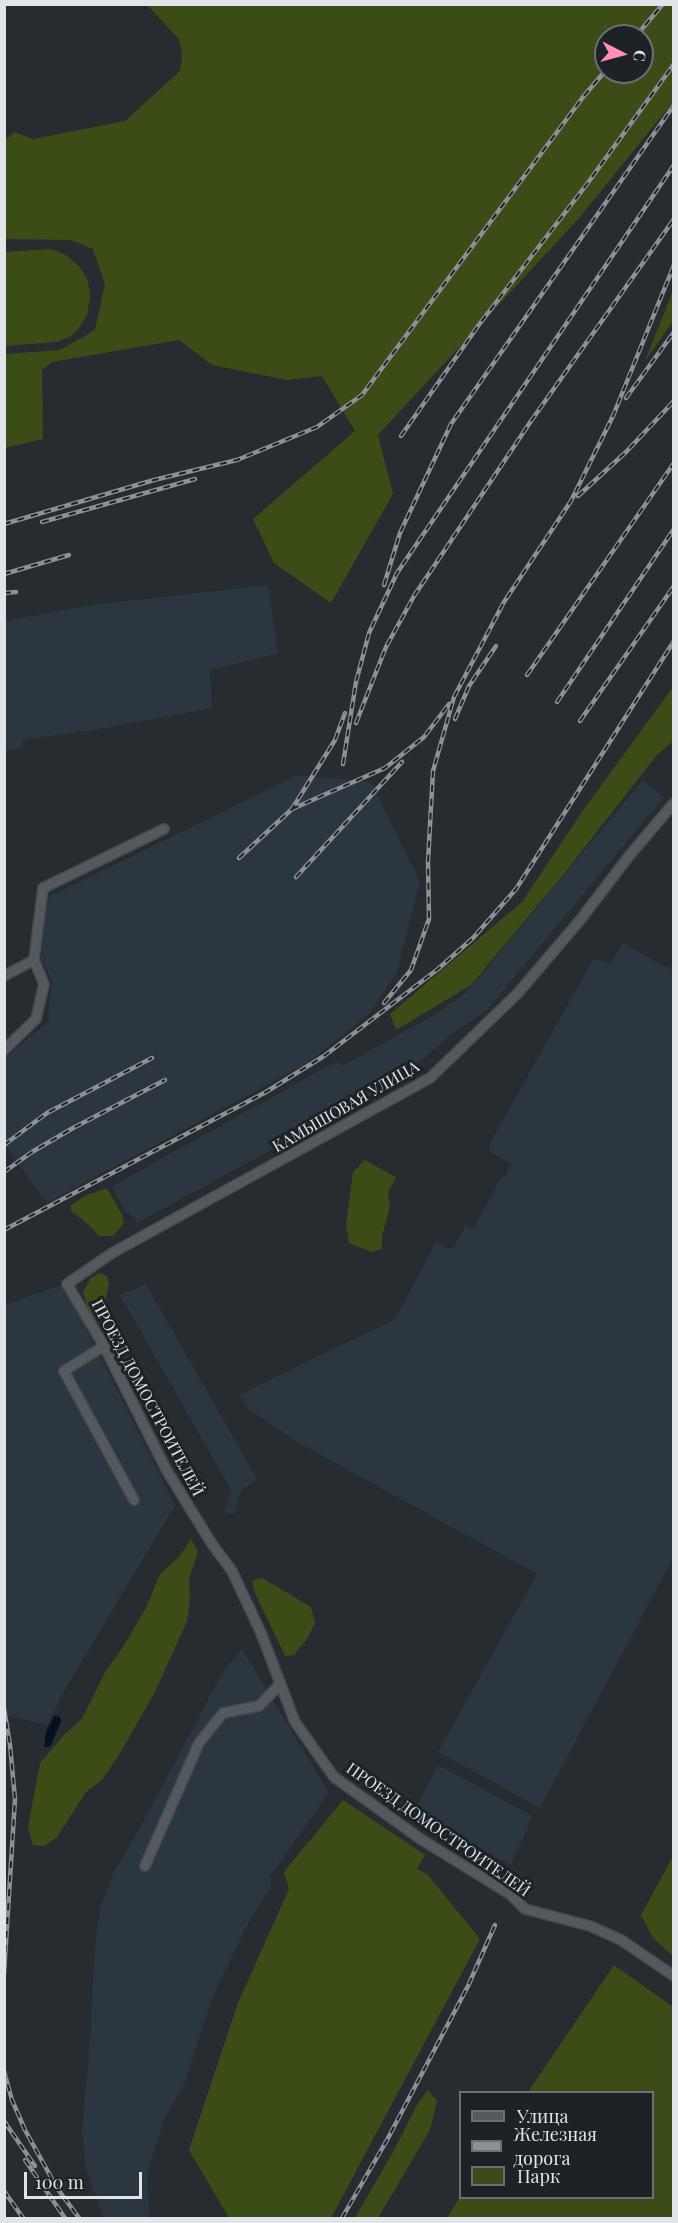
<!DOCTYPE html>
<html>
<head>
<meta charset="utf-8">
<style>
	body { margin:0 }
	#map { position:relative; width:678px; height:2223px; overflow:hidden; background:#272c30; font-family:"Playfair Display",serif }
	canvas { display:block }
	.frame { position:absolute; inset:0; border:6px solid #e2e5e8; pointer-events:none }
	.legend { position:absolute; left:459px; top:2091px; width:195px; height:108px; box-sizing:border-box; background:#1d2226; border:2px solid #6c7074; margin:0; padding:8px 10px; list-style:none; font-size:18px; color:#e2e5e8 }
	.legend li { display:flex; align-items:center; gap:12px; height:30px }
	.legend b { width:30px; border:2px solid #6c7074 }
	.north { position:absolute; left:594px; top:24px; width:60px; height:60px; box-sizing:border-box; background:#1d2226; border:2px solid #6c7074; border-radius:50%; rotate:96deg; font-size:16px; font-weight:700; line-height:24px; text-align:center; color:#e2e5e8 }
	.north::after { content:''; display:block; margin:auto; width:21px; height:27px; background:#ff8eba; clip-path:polygon(50% 0,100% 100%,50% 72%,0 100%) }
	.scale { position:absolute; left:24px; top:2172px; width:118px; height:27px; box-sizing:border-box; border:3px solid #e2e5e8; border-top:0; padding-left:8px; font-size:18px; line-height:21px; white-space:nowrap; color:#e2e5e8; -webkit-text-stroke:4px #1d2226; paint-order:stroke }
</style>
</head>
<body>
<div id="map">
<canvas width="678" height="2223"></canvas>
<div class="frame"></div>
<ul class="legend">
<li><b style="height:8px;background:#54595e"></b>Улица</li>
<li><b style="height:8px;background:#8d9195"></b>Железная дорога</li>
<li><b style="height:16px;background:#3c4c16"></b>Парк</li>
</ul>
<div class="north">С</div>
<div class="scale">100 m</div>
</div>
<script>
const ctx = document.querySelector('canvas').getContext('2d');
ctx.lineJoin = 'round';
function paint(path, color) {
  ctx.fillStyle = color;
  ctx.fill(path, 'evenodd');
}
function toPath(rows) {
  const path = new Path2D();
  for (const r of rows) {
    path.moveTo(r[0], r[1]);
    for (let i = 2; i < r.length; i += 2) path.lineTo(r[i], r[i + 1]);
  }
  return path;
}
function trace(path, color, width, dash) {
  ctx.strokeStyle = color;
  ctx.lineWidth = width;
  ctx.lineCap = dash ? 'butt' : 'round';
  ctx.setLineDash(dash || []);
  ctx.stroke(path);
}
function drawText(font, color, halo, rows, align = 'center') {
  ctx.font = font + ' "Playfair Display",serif';
  ctx.lineWidth = 6;
  ctx.setLineDash([]);
  ctx.textBaseline = 'middle';
  ctx.strokeStyle = halo;
  ctx.fillStyle = color;
  for (const [text, x, y, turn = 0] of rows) {
    ctx.save();
    ctx.translate(x, y);
    ctx.rotate((+turn || 0) * Math.PI / 180);
    ctx.textAlign = isNaN(turn) ? turn : align;
    if (halo) ctx.strokeText(text, 0, 0);
    ctx.fillText(text, 0, 0);
    ctx.restore();
  }
}
const built = toPath([
	[268,585,278,653,210,670,212,708,100,729,22,740,23,748,5,750,5,621,92,605],
	[298,775,371,782,420,882,397,972,369,1014,306,1064,47,1203,5,1145,4,1058,48,1022,52,980,41,959,47,898],
	[643,780,664,797,487,1010,449,1036,398,1081,137,1223,134,1217,126,1212,112,1186,337,1061,342,1066,439,1012,466,993],
	[623,943,673,971,673,1558,540,1808,438,1752,537,1574,297,1442,248,1409,239,1395,395,1319,436,1242,452,1250,466,1225,473,1229,502,1176,505,1177,511,1164,490,1152,490,1143,594,958,610,964],
	[64,1284,175,1505,62,1695,47,1725,5,1715,5,1305],
	[146,1284,257,1479,241,1491,233,1515,224,1512,231,1490,120,1295],
	[242,1649,329,1793,270,1876,271,1886,245,1929,211,2001,185,2082,164,2120,147,2174,149,2218,104,2218,86,2171,82,2130,91,2028,94,1957,100,1908,114,1872,141,1826,223,1672],
	[438,1765,533,1816,511,1865,413,1813]
]);
const green = toPath([
	[147,5,673,5,673,102,580,217,378,435,393,494,331,603,274,563,253,519,355,431,322,376,287,380,212,365,179,340,52,362,42,370,43,439,5,448,5,354,60,350,95,330,105,284,93,249,71,240,5,239,5,140,14,132,33,139,125,121,180,71,182,56,179,39],
	[606,36,642,36,642,72,606,72],
	[51,249,66,255,80,267,88,281,90,297,87,315,79,328,70,337,57,342,5,346,5,252],
	[673,288,673,321,645,361,672,293],
	[673,687,673,741,656,756,564,874,471,985,396,1030,390,1014,522,902,584,809],
	[365,1160,396,1177,388,1193,390,1206,382,1236,382,1249,371,1252,349,1243,346,1224,353,1172],
	[107,1188,122,1215,124,1223,113,1236,99,1236,89,1225,71,1211,71,1205,87,1195],
	[99,1273,107,1276,109,1284,103,1311,96,1319,90,1315,83,1292,91,1278],
	[191,1539,198,1552,189,1579,190,1602,187,1621,155,1692,119,1755,102,1780,86,1792,57,1837,45,1846,33,1845,28,1827,40,1763,64,1735,82,1719,105,1672,121,1650,145,1610,160,1574,179,1557],
	[262,1578,311,1607,315,1623,307,1639,294,1655,285,1656,255,1593,252,1580],
	[343,1800,425,1855,417,1869,427,1874,480,1939,331,2218,229,2218,189,2150,238,2003,289,1889,284,1872],
	[673,1856,673,1956,653,1938,641,1915],
	[614,1965,673,2007,673,2218,447,2218,460,2197,652,2198,652,2092,528,2092],
	[428,2090,437,2101,430,2130,378,2218,355,2218,393,2152,417,2105]
]);
const water = toPath([
	[54,1716,60,1717,61,1721,52,1743,49,1747,44,1747,46,1732]
]);
const minor = toPath([
	[674,803,629,856,581,919,518,993,430,1078,112,1253,67,1284,104,1346,167,1471,212,1544,232,1571,261,1633,295,1722,334,1777,422,1840,511,1895,525,1909,590,1926,621,1940,674,1976],
	[34,960,43,888,164,829],
	[4,976,34,960,44,984,36,1019,4,1050],
	[104,1346,64,1371,134,1500],
	[145,1866,199,1743,223,1713,259,1706,280,1684]
]);
const rail = toPath([
	[636,36,663,4],
	[626,398,674,332],
	[401,436,478,326,587,184,674,64],
	[578,496,626,452,674,401],
	[42,522,195,479],
	[4,524,154,480,237,460,317,427,362,395,583,97,606,70],
	[4,574,69,555],
	[384,585,400,533,451,424,674,105],
	[4,593,16,592],
	[527,675,674,463],
	[557,702,674,529],
	[455,719,469,686,496,646],
	[580,721,674,586],
	[356,723,386,647,414,596,531,421,674,219],
	[343,764,356,682,369,633,397,573,674,165],
	[292,809,385,768,424,737,449,704],
	[239,858,292,809,335,740,345,713],
	[296,877,402,762],
	[384,1003,411,970,429,919,428,862,433,771,454,697,504,602,571,501,613,416,674,265],
	[4,1145,47,1113,152,1058],
	[4,1172,32,1152,73,1128,165,1080],
	[4,1230,266,1092,324,1056,438,969,473,938,516,889,674,641],
	[4,1708,10,1745,15,1799,4,1974],
	[4,2071,12,2100,25,2130,57,2188,79,2218],
	[4,2121,35,2166],
	[25,2160,65,2218],
	[4,2191,23,2218],
	[342,2218,387,2140,468,1986,495,1925]
]);
const streetNames = [
	["КАМЫШОВАЯ УЛИЦА",346,1107,-30],
	["ПРОЕЗД ДОМОСТРОИТЕЛЕЙ",147,1398,62],
	["ПРОЕЗД ДОМОСТРОИТЕЛЕЙ",438,1830,35]
];
paint(built, '#2c363f');
paint(green, '#3c4c16');
paint(water, '#021320');
trace(minor, '#474a4e', 12);
trace(minor, '#54595e', 9);
trace(rail, '#8d9195', 4.5);
trace(rail, '#1d2226', 2, [7]);
drawText('16px', '#e2e5e8', '#1d2226', streetNames);
</script>
</body>
</html>
